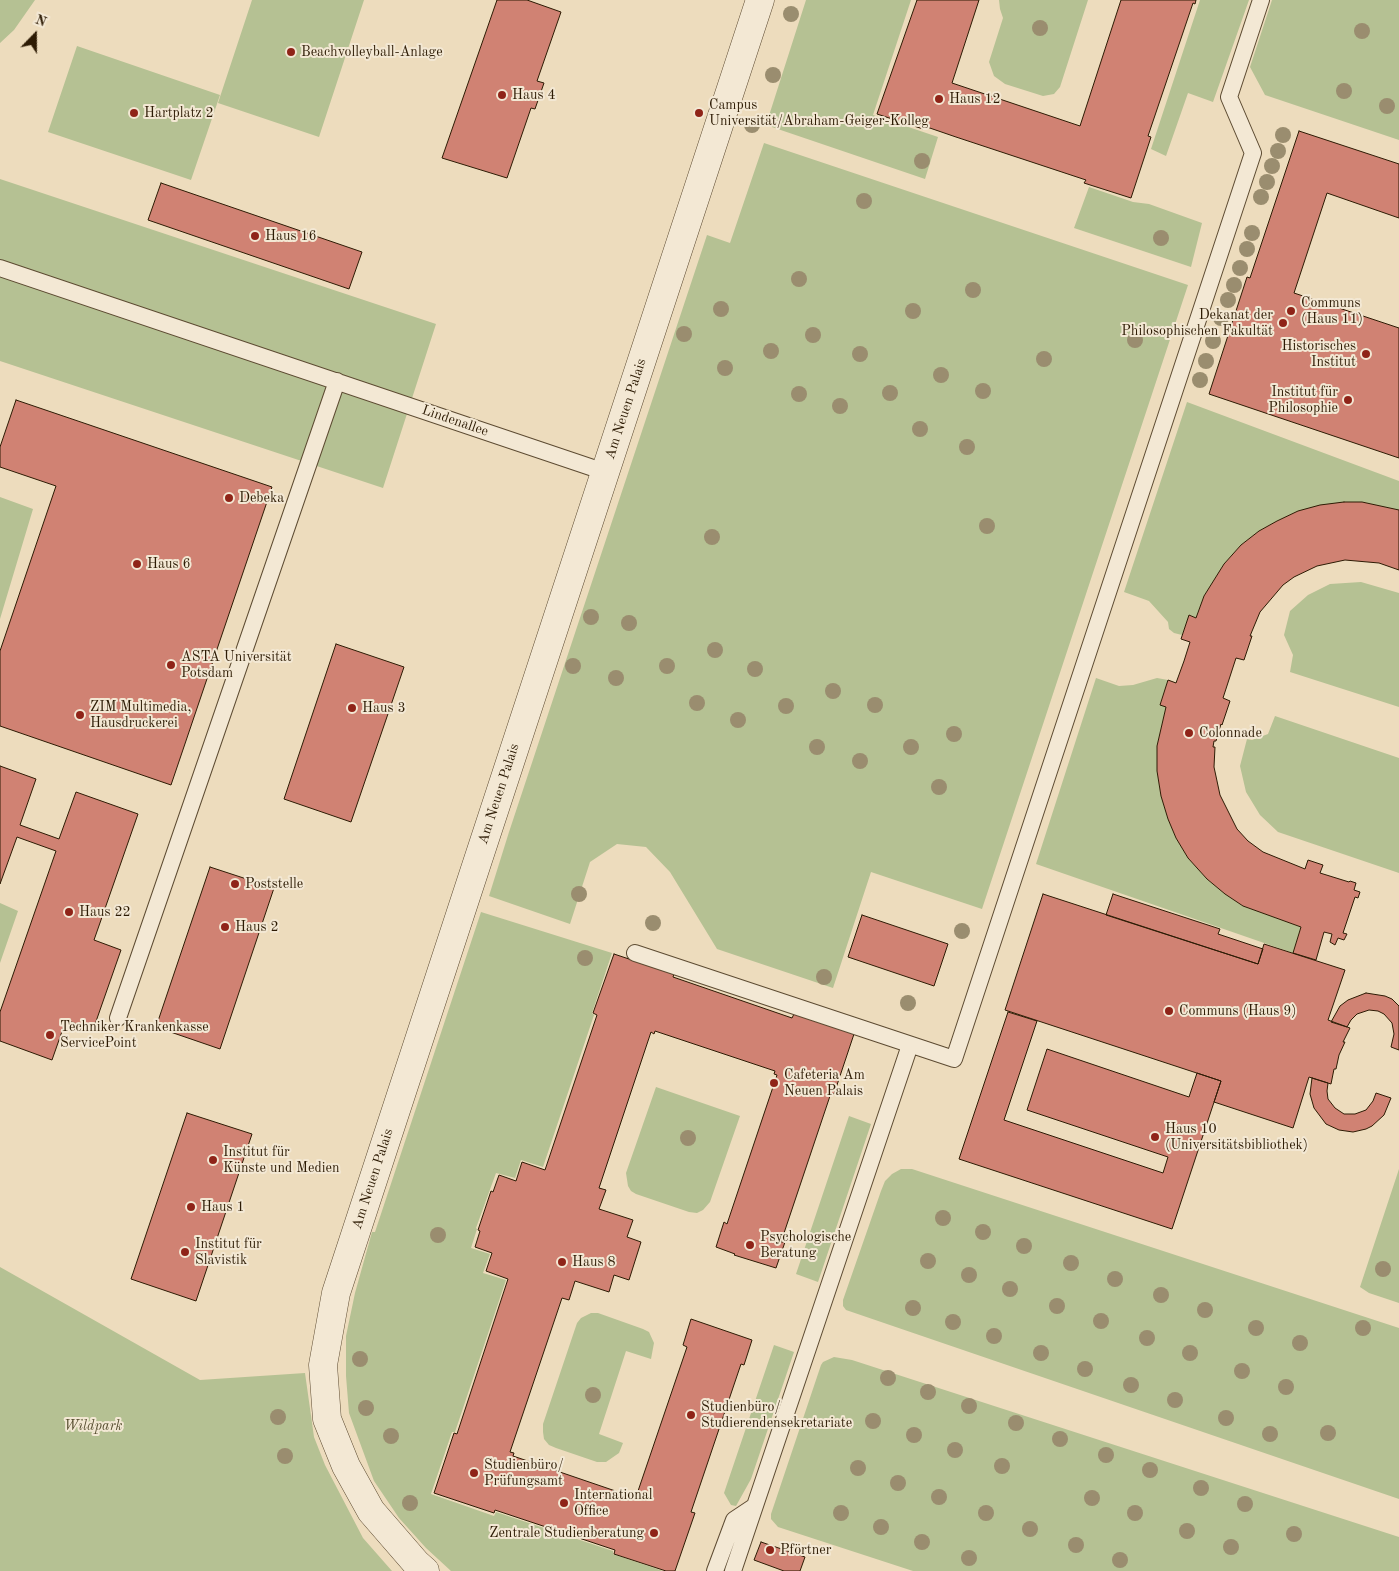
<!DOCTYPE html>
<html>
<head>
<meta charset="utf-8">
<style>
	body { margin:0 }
	#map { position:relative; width:1399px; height:1571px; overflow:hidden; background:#eddcbd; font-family:"Old Standard TT",serif }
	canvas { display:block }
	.north { position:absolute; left:10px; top:10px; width:50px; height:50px; -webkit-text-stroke:4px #f3e8d4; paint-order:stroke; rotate:22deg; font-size:14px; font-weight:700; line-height:20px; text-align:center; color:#2d1b04 }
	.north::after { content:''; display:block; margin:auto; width:18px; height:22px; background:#2d1b04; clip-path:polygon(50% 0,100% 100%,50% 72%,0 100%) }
</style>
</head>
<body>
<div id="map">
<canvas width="1399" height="1571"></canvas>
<div class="north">N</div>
</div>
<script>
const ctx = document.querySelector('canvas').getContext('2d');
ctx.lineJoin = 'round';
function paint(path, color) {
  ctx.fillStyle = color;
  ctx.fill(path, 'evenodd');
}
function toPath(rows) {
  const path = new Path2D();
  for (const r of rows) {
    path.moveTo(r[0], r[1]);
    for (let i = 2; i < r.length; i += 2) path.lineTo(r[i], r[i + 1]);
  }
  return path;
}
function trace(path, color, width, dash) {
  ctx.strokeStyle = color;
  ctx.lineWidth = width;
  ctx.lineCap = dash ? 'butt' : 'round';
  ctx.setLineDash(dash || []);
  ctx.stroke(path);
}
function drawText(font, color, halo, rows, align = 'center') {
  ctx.font = font + ' "Old Standard TT",serif';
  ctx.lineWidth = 4;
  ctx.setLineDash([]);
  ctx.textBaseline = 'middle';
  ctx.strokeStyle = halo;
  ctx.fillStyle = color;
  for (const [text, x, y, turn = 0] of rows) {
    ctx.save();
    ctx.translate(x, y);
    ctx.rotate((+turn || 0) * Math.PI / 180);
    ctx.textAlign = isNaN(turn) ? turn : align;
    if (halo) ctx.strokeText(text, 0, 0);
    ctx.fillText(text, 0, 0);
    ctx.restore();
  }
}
const green = toPath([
	[0,0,35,0,14,30,0,43],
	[252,0,364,0,319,137,218,103],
	[806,0,911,0,873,115,938,137,925,179,766,125],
	[999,0,1088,0,1060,87,1054,94,1043,96,1005,84,994,76,989,62,1003,18,1000,9],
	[1200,0,1249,0,1213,102,1188,93,1166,156,1151,149],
	[1272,0,1399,0,1399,140,1265,95,1250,67],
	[77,46,220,95,191,180,48,132],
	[764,143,1188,285,982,909,871,872,833,988,717,949,670,872,646,847,617,844,590,862,570,924,489,896,509,832,707,235,730,243],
	[0,179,436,324,383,488,0,361],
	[1089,187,1133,202,1149,204,1202,223,1191,267,1074,228],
	[1187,402,1399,481,1399,510,1362,502,1298,511,1277,521,1259,531,1241,545,1224,564,1204,596,1196,618,1190,615,1182,635,1174,633,1169,629,1168,622,1149,601,1124,592],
	[0,497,33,509,0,619],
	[1361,582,1399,593,1399,707,1290,672,1293,655,1284,635,1290,611,1308,595,1330,584],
	[1096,678,1119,686,1133,685,1157,678,1168,680,1160,704,1166,707,1157,746,1157,771,1161,796,1168,819,1176,838,1188,858,1207,879,1225,894,1243,906,1301,927,1293,953,1036,864],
	[1275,716,1399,758,1399,873,1278,832,1260,815,1246,792,1240,766,1247,739,1252,740,1268,734],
	[0,903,18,911,0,963],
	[481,912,612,953,592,1013,594,1015,543,1167,521,1160,515,1178,496,1173,476,1228,477,1229,471,1248,490,1254,483,1273,506,1280,455,1432,452,1432,431,1494,494,1516,496,1512,613,1551,613,1554,663,1571,451,1571,426,1548,399,1518,374,1481,349,1413,346,1376,346,1336,355,1293,372,1232,375,1232],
	[656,1087,740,1116,710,1202,703,1210,697,1213,689,1212,636,1194,631,1191,628,1186,626,1173],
	[849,1116,871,1124,818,1282,796,1274],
	[901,1169,912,1169,1399,1328,1399,1499,846,1310,843,1306,843,1300,881,1191,885,1181,892,1174],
	[1399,1169,1399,1303,1369,1293,1360,1287],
	[0,1267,200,1380,305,1373,314,1437,325,1465,363,1538,392,1571,0,1571],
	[591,1313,598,1313,643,1329,649,1332,654,1343,651,1359,626,1351,599,1434,623,1443,619,1453,606,1462,597,1462,556,1448,549,1445,544,1439,543,1432,543,1424,577,1323,581,1318],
	[774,1345,794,1352,751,1479,736,1506,731,1505,724,1493],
	[834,1357,852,1360,1399,1537,1399,1571,913,1571,778,1527,771,1519,771,1514,821,1365,823,1362]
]);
const building = toPath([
	[497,0,527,0,561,12,537,81,544,83,535,109,531,108,507,178,442,158,497,0],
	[917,0,979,0,952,83,1080,126,1121,0,1196,0,1195,4,1193,3,1148,136,1151,137,1131,198,1084,183,1086,180,956,137,924,126,923,129,877,114,917,0],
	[1299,131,1399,164,1399,218,1327,193,1294,293,1399,328,1399,458,1209,394,1247,277,1250,278,1299,131],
	[161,183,362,252,349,289,148,220,161,183],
	[16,400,272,487,171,785,0,726,0,651,56,486,0,467,0,447,16,400],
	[1344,502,1362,502,1399,510,1399,570,1379,563,1345,560,1317,566,1294,577,1283,585,1260,612,1250,636,1252,636,1244,660,1236,658,1223,698,1230,701,1222,725,1221,724,1216,741,1214,741,1213,747,1215,747,1214,767,1220,795,1237,829,1248,841,1263,852,1305,869,1308,860,1323,865,1320,873,1349,882,1350,881,1356,883,1354,890,1360,892,1358,898,1355,897,1343,933,1347,934,1344,940,1338,938,1335,945,1330,942,1332,934,1324,932,1316,960,1293,953,1301,927,1243,906,1225,894,1207,879,1188,858,1176,838,1168,819,1161,796,1157,771,1157,746,1166,707,1160,705,1168,680,1176,683,1184,661,1190,642,1181,639,1189,615,1196,618,1204,596,1224,564,1241,545,1259,531,1277,521,1298,511,1320,505,1344,502],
	[336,644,404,667,351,822,284,799,336,644],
	[0,766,36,779,20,825,59,839,76,792,138,814,94,940,121,950,93,1030,66,1020,52,1060,0,1041,0,1012,56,851,17,837,0,884,0,766],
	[210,867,274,888,220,1049,156,1027,210,867],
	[1043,894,1258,964,1264,944,1345,970,1328,1020,1350,1028,1343,1042,1345,1042,1339,1055,1336,1069,1334,1069,1331,1084,1309,1077,1293,1128,1214,1102,1221,1081,1005,1010,1043,894],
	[1113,894,1220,929,1218,934,1263,949,1258,964,1106,915,1113,894],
	[862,915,948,944,934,986,848,957,862,915],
	[614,954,674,974,673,977,792,1018,794,1014,854,1034,834,1094,831,1093,781,1242,785,1242,776,1268,734,1255,735,1254,716,1247,724,1222,727,1224,777,1075,774,1074,775,1071,655,1031,654,1034,651,1032,599,1188,606,1190,599,1209,633,1220,627,1237,641,1242,629,1280,614,1275,609,1292,575,1281,569,1300,562,1298,510,1452,514,1453,513,1456,633,1497,634,1493,637,1494,687,1347,683,1345,691,1319,752,1340,744,1365,741,1364,691,1512,695,1513,675,1571,666,1571,614,1554,615,1550,495,1510,494,1513,434,1493,454,1433,457,1434,508,1279,486,1271,492,1253,475,1247,480,1231,478,1230,491,1191,493,1192,499,1175,516,1181,522,1162,545,1170,597,1015,593,1013,614,954],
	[1366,993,1385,996,1392,999,1399,1006,1399,1050,1391,1047,1394,1034,1392,1023,1384,1014,1378,1011,1369,1010,1357,1014,1351,1020,1347,1027,1331,1022,1340,1006,1348,1000,1366,993],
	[1008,1012,1037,1021,1004,1120,1163,1173,1168,1157,1027,1110,1047,1049,1189,1097,1197,1073,1221,1081,1172,1229,959,1159,1008,1012],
	[1312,1078,1328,1083,1327,1091,1328,1099,1335,1108,1344,1114,1355,1114,1366,1110,1373,1101,1376,1093,1391,1098,1384,1115,1372,1126,1366,1129,1353,1132,1339,1130,1326,1124,1314,1108,1310,1094,1312,1078],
	[187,1113,252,1134,196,1301,131,1279,187,1113],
	[761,1542,805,1557,800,1571,784,1571,754,1560,761,1542]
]);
const service = toPath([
	[0,268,605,472],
	[635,953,954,1059,1253,153,1229,97,1261,0],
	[118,1018,337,381],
	[715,1571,734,1520,755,1506],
	[733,1571,910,1045]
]);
const tertiary = toPath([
	[425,1571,416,1563,371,1511,346,1466,327,1419,323,1365,336,1293,760,0]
]);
const trees = [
	[791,14],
	[1040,28],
	[1362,31],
	[773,75],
	[1344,91],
	[1387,106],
	[752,125],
	[1283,135],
	[1278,151],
	[922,161],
	[1272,166],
	[1267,182],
	[1261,197],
	[864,201],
	[1252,233],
	[1161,238],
	[1247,249],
	[1240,268],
	[799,279],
	[1234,285],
	[973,290],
	[1228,300],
	[721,309],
	[913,311],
	[1221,318],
	[684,334],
	[813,335],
	[1135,340],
	[1213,341],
	[771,351],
	[860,354],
	[1044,359],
	[1206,361],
	[725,368],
	[941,375],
	[1200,380],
	[983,391],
	[890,393],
	[799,394],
	[840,406],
	[920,429],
	[967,447],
	[987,526],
	[712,537],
	[591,617],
	[629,623],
	[715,650],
	[573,666],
	[667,666],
	[755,669],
	[616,678],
	[833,691],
	[697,703],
	[875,705],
	[786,706],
	[738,720],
	[954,734],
	[817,747],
	[911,747],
	[860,761],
	[939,787],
	[579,894],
	[653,923],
	[962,931],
	[585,958],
	[824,977],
	[908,1003],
	[688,1138],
	[943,1218],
	[983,1232],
	[438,1235],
	[1024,1246],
	[928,1261],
	[1071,1263],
	[1383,1269],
	[969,1275],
	[1115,1279],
	[1010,1289],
	[1161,1295],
	[1057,1306],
	[913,1308],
	[1205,1310],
	[1101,1321],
	[953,1322],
	[1256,1328],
	[1363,1328],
	[994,1336],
	[1147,1338],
	[1300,1343],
	[1041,1353],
	[1190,1353],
	[360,1359],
	[1085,1369],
	[1242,1371],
	[888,1378],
	[1131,1385],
	[1286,1387],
	[928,1392],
	[593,1395],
	[1175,1400],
	[969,1406],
	[366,1408],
	[278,1417],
	[1226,1418],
	[873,1421],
	[1016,1423],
	[1328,1433],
	[1270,1434],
	[914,1435],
	[391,1436],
	[1060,1439],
	[955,1450],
	[1106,1455],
	[285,1456],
	[1002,1466],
	[858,1468],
	[1150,1470],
	[898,1483],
	[1201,1488],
	[939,1497],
	[1092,1498],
	[410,1503],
	[1245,1504],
	[841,1513],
	[986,1513],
	[1135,1513],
	[881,1527],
	[1030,1529],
	[1187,1531],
	[1294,1534],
	[922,1542],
	[1076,1545],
	[1231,1547],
	[969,1558],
	[1120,1560]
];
const markers = [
	[291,52,5,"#8f2418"],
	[502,95,5,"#8f2418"],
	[939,99,5,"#8f2418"],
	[134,113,5,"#8f2418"],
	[699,113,5,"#8f2418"],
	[255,236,5,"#8f2418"],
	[1291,311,5,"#8f2418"],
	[1283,323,5,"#8f2418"],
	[1366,354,5,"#8f2418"],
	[1348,400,5,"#8f2418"],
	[229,498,5,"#8f2418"],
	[137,564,5,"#8f2418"],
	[171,665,5,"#8f2418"],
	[352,708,5,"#8f2418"],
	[80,715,5,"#8f2418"],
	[1189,733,5,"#8f2418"],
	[235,884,5,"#8f2418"],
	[69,912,5,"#8f2418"],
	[225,927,5,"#8f2418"],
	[1169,1011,5,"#8f2418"],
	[50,1035,5,"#8f2418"],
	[774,1083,5,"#8f2418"],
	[1155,1137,5,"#8f2418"],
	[213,1160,5,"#8f2418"],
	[191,1207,5,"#8f2418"],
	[750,1245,5,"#8f2418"],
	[185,1252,5,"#8f2418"],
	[562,1262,5,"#8f2418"],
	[691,1415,5,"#8f2418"],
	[474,1473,5,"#8f2418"],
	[564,1503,5,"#8f2418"],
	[654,1533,5,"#8f2418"],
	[770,1550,5,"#8f2418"]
];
const poiNames = [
	["Beachvolleyball-Anlage",301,52],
	["Haus 4",512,95],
	["Haus 12",949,99],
	["Campus",709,105],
	["Universität/Abraham-Geiger-Kolleg",709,121],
	["Hartplatz 2",144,113],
	["Haus 16",265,236],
	["Communs",1301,303],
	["(Haus 11)",1301,319],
	["Dekanat der",1273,315,"right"],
	["Philosophischen Fakultät",1273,331,"right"],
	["Historisches",1356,346,"right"],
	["Institut",1356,362,"right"],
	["Institut für",1338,392,"right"],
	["Philosophie",1338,408,"right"],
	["Debeka",239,498],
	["Haus 6",147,564],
	["ASTA Universität",181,657],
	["Potsdam",181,673],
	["ZIM Multimedia,",90,707],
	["Hausdruckerei",90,723],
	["Haus 3",362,708],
	["Colonnade",1199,733],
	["Poststelle",245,884],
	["Haus 22",79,912],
	["Haus 2",235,927],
	["Communs (Haus 9)",1179,1011],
	["Techniker Krankenkasse",60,1027],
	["ServicePoint",60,1043],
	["Cafeteria Am",784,1075],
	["Neuen Palais",784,1091],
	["Haus 10",1165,1129],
	["(Universitätsbibliothek)",1165,1145],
	["Institut für",223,1152],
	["Künste und Medien",223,1168],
	["Haus 1",201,1207],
	["Psychologische",760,1237],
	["Beratung",760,1253],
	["Institut für",195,1244],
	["Slavistik",195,1260],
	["Haus 8",572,1262],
	["Studienbüro/",701,1407],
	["Studierendensekretariate",701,1423],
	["Studienbüro/",484,1465],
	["Prüfungsamt",484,1481],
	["International",574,1495],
	["Office",574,1511],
	["Zentrale Studienberatung",644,1533,"right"],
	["Pförtner",780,1550]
];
const streetNames = [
	["Am Neuen Palais",626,409,-72],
	["Lindenallee",455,421,19],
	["Am Neuen Palais",499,794,-72],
	["Am Neuen Palais",373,1179,-72]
];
const parkNames = [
	["Wildpark",93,1426]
];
paint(green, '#b5c193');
paint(building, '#d08273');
trace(building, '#2d1b04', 1);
trace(service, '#5d4b32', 18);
trace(tertiary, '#5d4b32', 29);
trace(service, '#f3e8d4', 16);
trace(tertiary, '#f3e8d4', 28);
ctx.fillStyle = '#9a8d6f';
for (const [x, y] of trees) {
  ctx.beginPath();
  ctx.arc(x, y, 8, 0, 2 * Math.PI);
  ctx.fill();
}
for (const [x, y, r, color] of markers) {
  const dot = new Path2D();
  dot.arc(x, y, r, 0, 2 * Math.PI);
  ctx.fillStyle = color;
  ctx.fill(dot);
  trace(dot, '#f3e8d4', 2);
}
drawText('14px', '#2d1b04', '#f3e8d4', poiNames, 'left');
drawText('14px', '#2d1b04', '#f3e8d4', streetNames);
drawText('italic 14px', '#564d2f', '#f3e8d4', parkNames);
</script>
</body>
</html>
